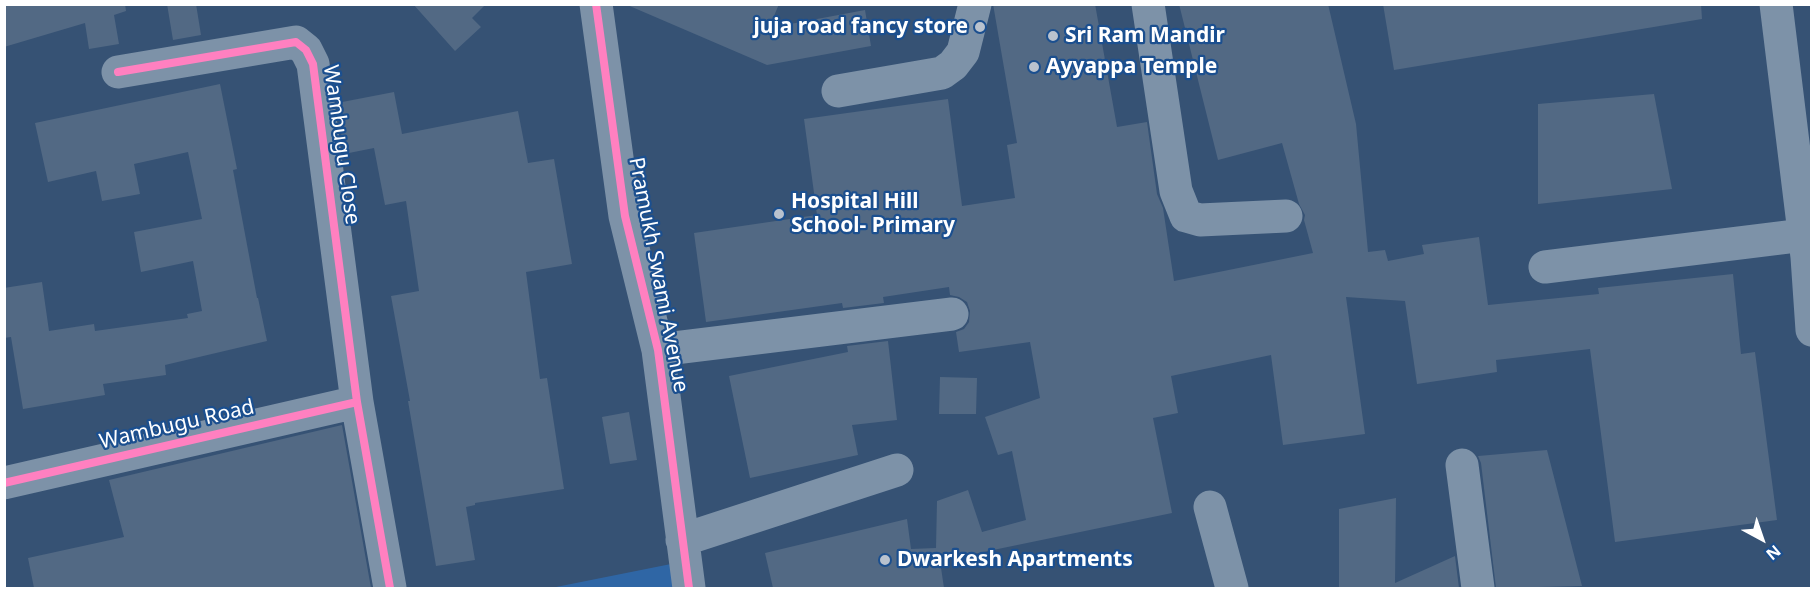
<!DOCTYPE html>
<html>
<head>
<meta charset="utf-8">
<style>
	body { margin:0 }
	#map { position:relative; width:1816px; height:593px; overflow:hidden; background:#365274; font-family:"Noto Sans",sans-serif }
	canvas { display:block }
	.frame { position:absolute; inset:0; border:6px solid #fff; pointer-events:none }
	.north { position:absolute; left:1732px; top:509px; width:60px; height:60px; -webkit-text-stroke:4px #1b4f8f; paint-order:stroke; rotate:140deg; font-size:16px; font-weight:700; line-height:24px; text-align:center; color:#fff }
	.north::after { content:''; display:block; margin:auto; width:21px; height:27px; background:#fff; clip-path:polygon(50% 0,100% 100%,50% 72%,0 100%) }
</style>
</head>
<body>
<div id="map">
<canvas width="1816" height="593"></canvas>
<div class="frame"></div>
<div class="north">N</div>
</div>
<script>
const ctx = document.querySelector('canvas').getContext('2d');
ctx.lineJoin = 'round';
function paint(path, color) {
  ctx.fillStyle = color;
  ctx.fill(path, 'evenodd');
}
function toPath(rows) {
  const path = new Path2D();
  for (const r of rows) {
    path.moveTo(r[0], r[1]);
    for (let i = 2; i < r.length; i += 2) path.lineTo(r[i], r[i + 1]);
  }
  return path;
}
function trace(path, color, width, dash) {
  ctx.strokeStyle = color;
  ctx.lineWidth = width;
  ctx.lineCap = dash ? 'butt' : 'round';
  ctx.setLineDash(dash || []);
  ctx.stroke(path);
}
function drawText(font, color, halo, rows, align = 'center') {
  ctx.font = font + ' "Noto Sans",sans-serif';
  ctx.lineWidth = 4.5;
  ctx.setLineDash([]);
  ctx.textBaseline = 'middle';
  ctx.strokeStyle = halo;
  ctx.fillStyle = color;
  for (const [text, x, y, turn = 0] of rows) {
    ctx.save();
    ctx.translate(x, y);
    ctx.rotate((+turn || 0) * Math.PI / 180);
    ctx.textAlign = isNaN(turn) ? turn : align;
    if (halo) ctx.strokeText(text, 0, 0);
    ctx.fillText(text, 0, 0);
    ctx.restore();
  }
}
const green = toPath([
	[671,564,674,588,551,588]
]);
const building = toPath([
	[4,4,125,4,126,11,114,15,119,44,89,49,85,23,4,47],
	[167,4,196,4,201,35,173,40],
	[413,4,486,4,472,18,481,27,455,51],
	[625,4,779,4,769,28,865,10,871,46,767,65],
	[993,4,1095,4,1117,127,1147,122,1157,194,1163,208,1174,281,1313,253,1304,220,1305,215,1299,204,1282,143,1218,160,1179,4,1328,4,1356,124,1368,252,1385,250,1388,261,1424,254,1422,245,1479,237,1488,305,1599,294,1598,288,1733,274,1741,354,1755,352,1777,520,1615,542,1590,349,1496,360,1497,372,1417,384,1405,301,1346,297,1365,434,1283,445,1271,355,1171,376,1178,413,1153,418,1172,513,940,561,944,588,773,588,765,553,907,519,911,549,936,548,937,501,968,490,982,532,1026,520,1012,451,998,455,985,417,1040,398,1030,342,959,352,956,332,964,329,969,322,970,311,967,302,959,297,950,295,949,287,883,297,884,303,843,308,842,303,706,322,694,233,817,215,804,119,948,99,962,206,1015,198,1007,145,1017,143],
	[1383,4,1701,4,1702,19,1394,70],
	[220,84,237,169,233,170,257,298,258,298,267,341,165,365,166,375,103,384,105,395,23,409,11,337,4,338,4,288,42,282,49,331,94,324,95,331,188,318,187,314,202,311,193,261,141,272,134,232,202,219,188,152,134,164,140,194,102,201,96,171,48,182,35,123],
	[394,92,402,134,518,111,528,163,554,159,572,264,526,272,540,379,547,378,564,489,475,503,475,505,466,507,475,560,436,566,408,401,410,401,391,296,419,291,406,201,385,205,374,148,344,154,337,103],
	[1654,94,1672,189,1538,204,1538,104],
	[888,341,897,420,852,425,858,455,750,478,729,376,848,352,847,346],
	[940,377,977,378,976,414,939,414],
	[629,412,637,460,610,464,602,417],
	[342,425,371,588,34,588,28,558,124,537,109,480],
	[1547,450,1582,586,1496,588,1481,463,1478,456],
	[1396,498,1395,583,1455,556,1459,588,1339,588,1339,509]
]);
const minor = toPath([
	[596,4,625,216,658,350,689,588],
	[1148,4,1176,191,1186,216,1200,220,1286,216],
	[1776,4,1807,257,1812,330],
	[118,72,296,42,306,50,313,64,357,402,390,588],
	[838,91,942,73,953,65,963,52,975,4],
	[1545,267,1804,235],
	[658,350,952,314],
	[1462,465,1478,588],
	[4,483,357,402],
	[1210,507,1232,588],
	[682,540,897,470]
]);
const cycleway = toPath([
	[596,4,625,216,658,350,689,588],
	[118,72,296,42,306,50,313,64,357,402,390,588],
	[4,483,357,402]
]);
const markers = [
	[980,27,6,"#b9c2ce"],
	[1053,36,6,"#b9c2ce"],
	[1034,67,6,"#b9c2ce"],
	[779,214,6,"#b9c2ce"],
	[885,560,6,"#b9c2ce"]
];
const poiNames = [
	["juja road fancy store",968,27,"right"],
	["Sri Ram Mandir",1065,36],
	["Ayyappa Temple",1046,67],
	["Hospital Hill",791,202],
	["School- Primary",791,226],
	["Dwarkesh Apartments",897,560]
];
const streetNames = [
	["Wambugu Close",341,145,82],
	["Pramukh Swami Avenue",658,275,79],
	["Wambugu Road",177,425,-13]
];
paint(green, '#2f66a5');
paint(building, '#526984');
trace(minor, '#7d92a8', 33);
trace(cycleway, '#ff80c0', 8);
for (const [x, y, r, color] of markers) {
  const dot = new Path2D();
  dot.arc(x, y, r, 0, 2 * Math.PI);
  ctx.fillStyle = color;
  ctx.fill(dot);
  trace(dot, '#1b4f8f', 2);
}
drawText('bold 21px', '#fff', '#1b4f8f', poiNames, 'left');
drawText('21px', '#fff', '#1b4f8f', streetNames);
</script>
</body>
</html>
